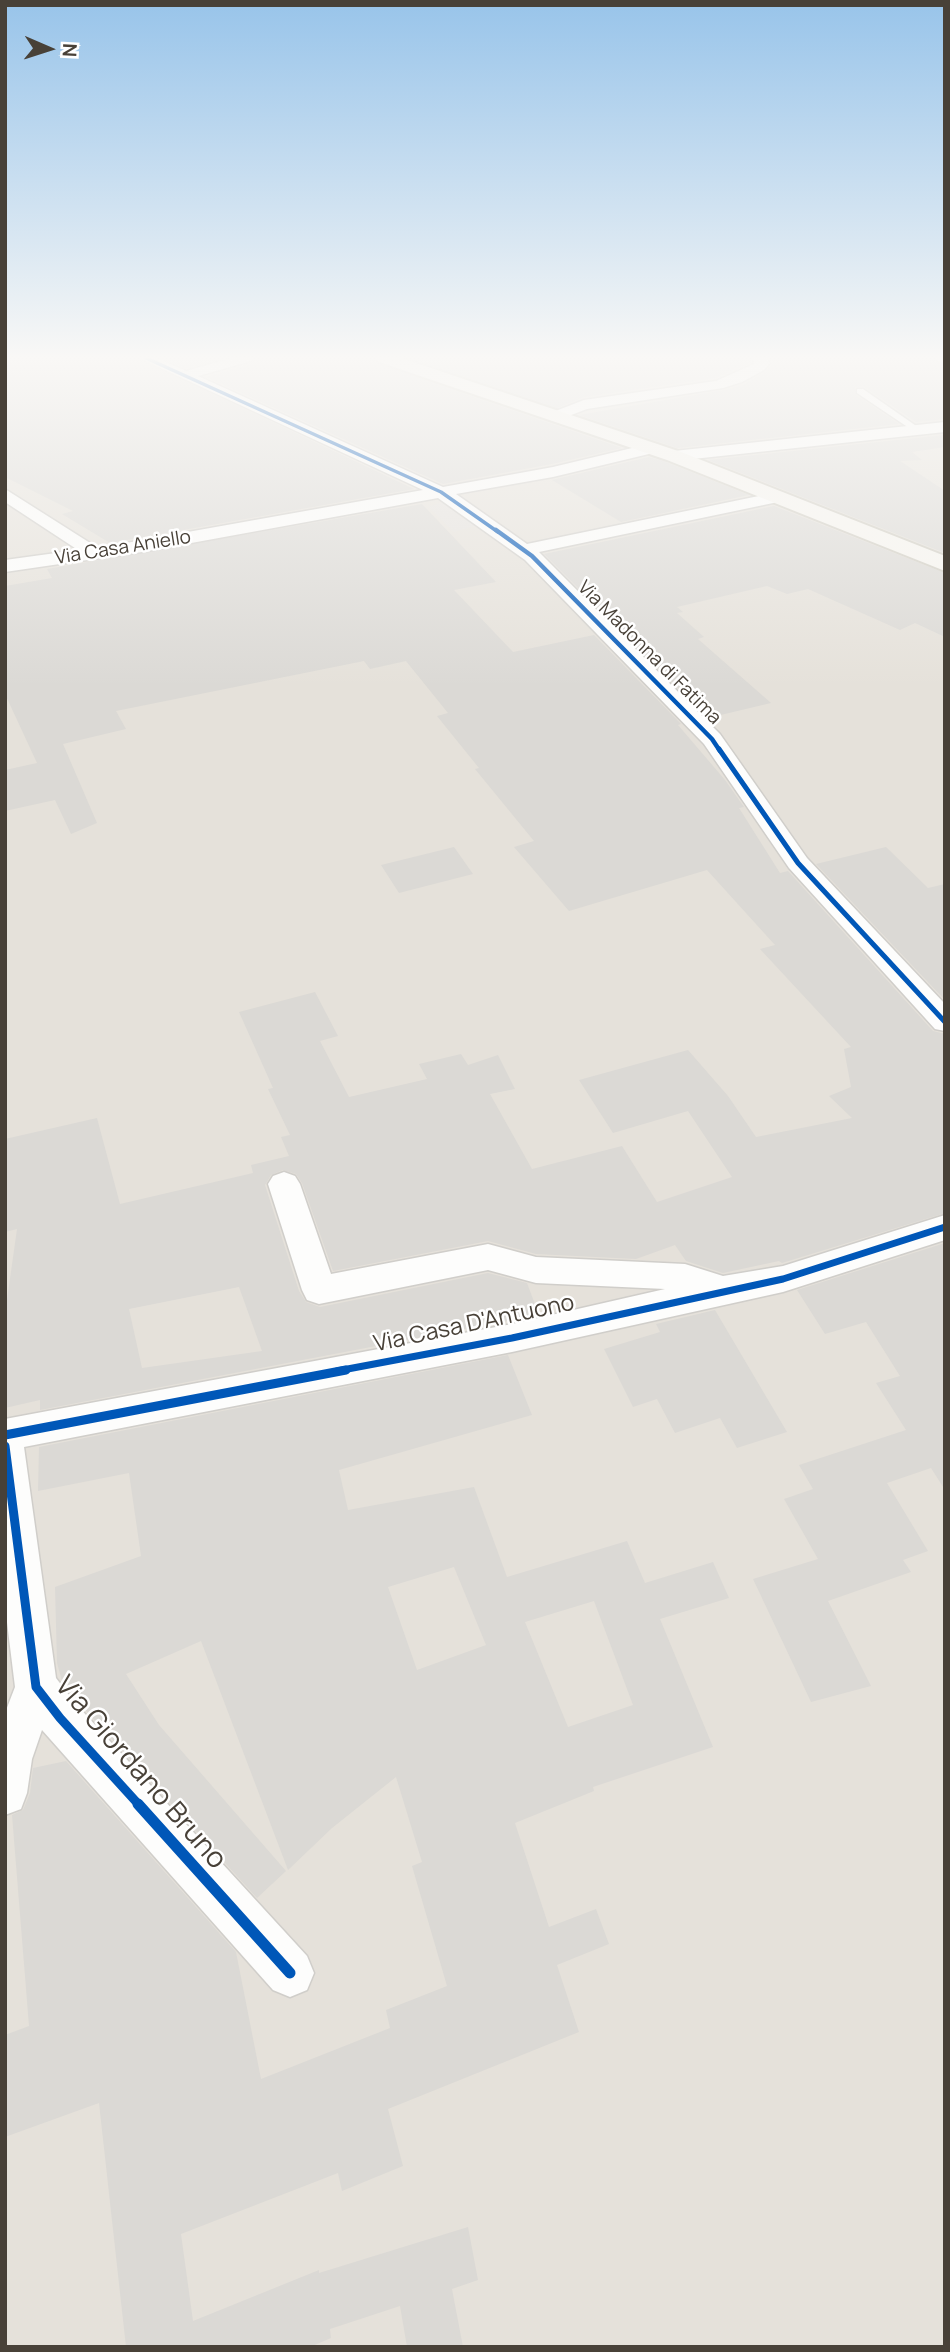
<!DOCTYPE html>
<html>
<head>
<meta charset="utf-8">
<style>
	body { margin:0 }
	#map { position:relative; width:950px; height:2352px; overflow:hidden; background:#f2f0ec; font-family:Manrope,sans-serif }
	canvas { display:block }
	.frame { position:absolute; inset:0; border:7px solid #484138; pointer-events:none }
	.north { position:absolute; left:14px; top:14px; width:70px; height:70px; -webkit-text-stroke:5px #fff; paint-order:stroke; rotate:93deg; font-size:19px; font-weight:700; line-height:28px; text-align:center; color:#484138 }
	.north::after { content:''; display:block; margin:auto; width:24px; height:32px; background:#484138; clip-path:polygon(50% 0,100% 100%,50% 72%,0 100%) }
</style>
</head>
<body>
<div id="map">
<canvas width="950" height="2352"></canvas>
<div class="frame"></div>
<div class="north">N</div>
</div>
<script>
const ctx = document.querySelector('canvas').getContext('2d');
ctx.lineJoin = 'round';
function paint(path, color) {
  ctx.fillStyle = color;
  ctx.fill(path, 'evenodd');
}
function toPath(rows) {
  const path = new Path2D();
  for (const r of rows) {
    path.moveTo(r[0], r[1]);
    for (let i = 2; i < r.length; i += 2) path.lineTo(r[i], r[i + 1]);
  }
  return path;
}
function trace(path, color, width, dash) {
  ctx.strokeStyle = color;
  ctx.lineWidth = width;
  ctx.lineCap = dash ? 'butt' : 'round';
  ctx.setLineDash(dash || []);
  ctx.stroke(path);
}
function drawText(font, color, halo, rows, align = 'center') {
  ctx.font = font + ' Manrope,sans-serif';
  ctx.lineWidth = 5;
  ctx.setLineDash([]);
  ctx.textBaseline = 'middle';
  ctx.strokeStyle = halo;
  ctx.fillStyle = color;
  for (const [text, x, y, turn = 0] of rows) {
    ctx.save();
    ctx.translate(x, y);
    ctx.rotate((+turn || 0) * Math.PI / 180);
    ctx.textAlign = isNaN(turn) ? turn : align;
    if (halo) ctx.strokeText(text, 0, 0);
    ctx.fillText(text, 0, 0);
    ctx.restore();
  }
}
const residential = toPath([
	[5,358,945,358,945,2347,5,2347]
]);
const parking = toPath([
	[445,501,478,525,454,532,429,507]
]);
const building = toPath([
	[5,358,137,358,414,489,110,543,62,514,73,511,5,477],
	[162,358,224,358,186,368],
	[256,358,374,358,378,364,622,448,552,464,443,484,206,377,252,364],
	[408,358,751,358,751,362,715,378,584,397,557,408],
	[770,358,932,358,935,362,945,365,945,419,916,422,863,386,855,387,856,395,899,424,677,448,579,415,724,390,743,385,765,372,773,363],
	[945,435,945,447,912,452,922,460,900,461,945,491,945,553,708,460],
	[649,457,666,462,749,495,621,522,552,480],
	[422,504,496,582,454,590,513,652,594,635,681,724,678,725,725,780,744,807,739,808,780,873,788,871,933,1031,945,1034,945,1213,782,1263,779,1261,723,1273,686,1261,675,1245,636,1259,536,1254,488,1241,333,1271,302,1183,296,1174,283,1170,271,1175,265,1185,299,1291,306,1302,320,1307,488,1273,527,1283,539,1315,40,1410,40,1400,5,1408,5,1314,17,1229,5,1232,5,1139,97,1118,120,1204,253,1173,251,1165,289,1156,281,1137,290,1135,268,1089,273,1088,239,1012,315,992,338,1036,320,1041,349,1097,427,1079,419,1064,461,1054,468,1065,498,1055,515,1089,490,1094,532,1169,622,1146,657,1202,732,1177,688,1111,613,1133,579,1080,688,1050,728,1096,756,1137,852,1118,829,1096,851,1087,844,1049,851,1047,760,949,775,945,707,870,569,911,514,847,534,841,475,769,479,768,437,716,448,713,406,661,370,669,364,661,116,711,126,729,63,744,97,823,71,834,55,800,5,811,5,770,37,763,5,694,5,586,52,578,47,569],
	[239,1287,262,1351,142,1368,129,1309],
	[774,506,945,573,945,637,915,623,900,630,808,589,787,594,767,586,677,607,683,612,677,613,704,637,698,639,771,703,708,718,544,554],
	[454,847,473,874,399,893,381,865],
	[886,847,928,888,945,884,945,1000,816,864],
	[945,1243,945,1490,931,1468,887,1483,928,1551,903,1560,911,1572,828,1601,871,1686,811,1702,753,1579,818,1559,784,1499,813,1489,799,1465,906,1430,876,1383,900,1376,866,1322,825,1334,797,1290],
	[715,1310,787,1432,737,1448,720,1418,675,1433,657,1399,633,1407,604,1349,660,1332,656,1324],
	[508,1355,532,1415,339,1470,348,1510,474,1487,507,1577,627,1541,645,1583,713,1562,729,1598,660,1619,713,1747,593,1787,594,1791,515,1823,549,1927,596,1909,609,1944,557,1965,579,2032,388,2109,403,2166,342,2191,338,2173,181,2234,193,2321,319,2270,319,2273,468,2227,478,2280,452,2289,463,2347,407,2347,400,2306,330,2329,331,2338,310,2347,126,2347,99,2103,5,2137,5,2035,29,2026,12,1815,23,1810,30,1793,33,1768,66,1761,236,1952,261,2079,390,2028,386,2010,447,1986,412,1866,422,1862,396,1777,332,1828,288,1870,201,1641,126,1674,159,1725,286,1871,257,1898,77,1701,62,1681,57,1663,55,1587,141,1556,129,1473,38,1491,39,1447],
	[454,1567,486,1645,417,1670,388,1587],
	[594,1601,633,1705,568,1727,525,1622]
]);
const lane = toPath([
	[935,358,945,358,945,363,936,360,935,358],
	[857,389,863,389,922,430,915,432,857,393,857,389]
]);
const street = toPath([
	[139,358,157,358,186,371,232,358,253,358,251,361,198,376,443,487,553,467,653,443,659,445,661,448,659,451,653,453,553,477,456,494,527,544,778,492,784,493,787,497,778,502,539,552,720,734,807,858,945,1004,945,1031,935,1029,789,868,704,744,525,560,438,498,142,552,5,572,5,560,78,550,5,502,5,489,98,548,423,490,139,358],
	[753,358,767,358,770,363,764,370,742,382,723,388,587,409,558,420,550,415,553,412,584,400,716,381,754,364,753,358],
	[945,422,945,432,674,461,666,456,674,451,945,422],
	[284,1172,295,1176,300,1184,331,1274,488,1244,536,1257,685,1264,723,1276,783,1266,945,1215,945,1240,783,1292,512,1352,24,1447,56,1678,75,1703,307,1956,314,1973,307,1990,290,1997,273,1990,42,1730,32,1759,27,1793,21,1809,5,1815,5,1713,15,1687,5,1606,5,1419,512,1324,665,1289,536,1283,488,1270,319,1304,307,1300,302,1290,268,1184,273,1176,284,1172]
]);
const secondary = toPath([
	[376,358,401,358,681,452,945,556,945,571,667,460,379,362,376,358]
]);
const cyclewayFar5 = toPath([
	[146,358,441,492,498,532]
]);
const cyclewayFar4 = toPath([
	[496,530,532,556,712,739,720,751]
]);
const cyclewayFar3 = toPath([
	[719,749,798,863,945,1022]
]);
const cyclewayFar2 = toPath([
	[337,1371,512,1338,783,1279,945,1227]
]);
const cyclewayFar1 = toPath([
	[5,1435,346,1370],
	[5,1446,36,1687,60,1718,140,1806]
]);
const cycleway = toPath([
	[138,1804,290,1973]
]);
const farStreetnames = [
	["Via Casa Aniello",123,548,-9],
	["Via Madonna di Fatima",649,653,45]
];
const streetNames = [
	["Via Casa D'Antuono",474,1324,-12]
];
const nearStreetnames = [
	["Via Giordano Bruno",140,1773,49]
];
paint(residential, '#e5e1da');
paint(parking, '#e4e1dd');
paint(building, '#dbd9d5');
trace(lane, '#d0ceca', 3);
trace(street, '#d0ceca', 3);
trace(secondary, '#d0cdc3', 4);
paint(lane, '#fdfdfc');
paint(street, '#fdfdfc');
paint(secondary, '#f7f5f0');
trace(cyclewayFar5, '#0057b8', 3.5);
trace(cyclewayFar4, '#0057b8', 4.5);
trace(cyclewayFar3, '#0057b8', 5);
trace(cyclewayFar2, '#0057b8', 7);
trace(cyclewayFar1, '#0057b8', 9);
trace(cycleway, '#0057b8', 11);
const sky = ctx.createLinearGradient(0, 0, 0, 687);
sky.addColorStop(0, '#98c4ea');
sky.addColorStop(0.52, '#f9f8f6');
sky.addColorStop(1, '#f9f8f600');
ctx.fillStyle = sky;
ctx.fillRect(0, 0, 950, 687);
drawText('19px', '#484138', '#fff', farStreetnames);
drawText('23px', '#484138', '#fff', streetNames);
drawText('28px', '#484138', '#fff', nearStreetnames);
</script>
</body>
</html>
